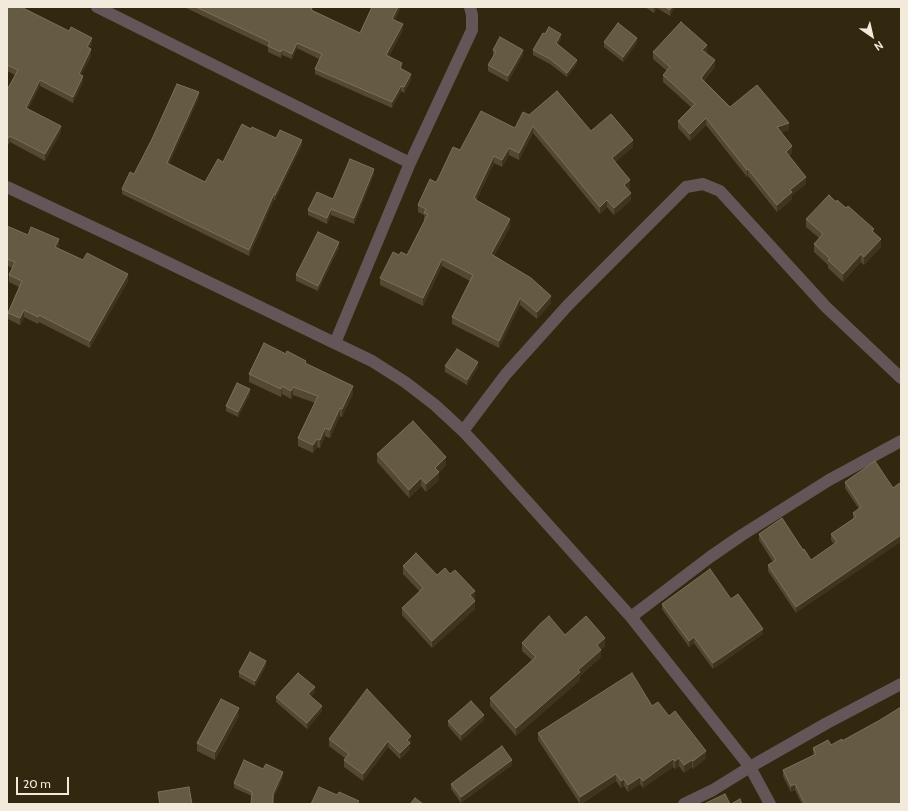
<!DOCTYPE html>
<html>
<head>
<meta charset="utf-8">
<style>
	body { margin:0 }
	#map { position:relative; width:908px; height:811px; overflow:hidden; background:#32270f; font-family:Cabin,sans-serif }
	canvas { display:block }
	.frame { position:absolute; inset:0; border:8px solid #f2ebdc; pointer-events:none }
	.north { position:absolute; left:852px; top:16px; width:40px; height:40px; -webkit-text-stroke:3px #32270f; paint-order:stroke; rotate:146deg; font-size:11px; font-weight:700; line-height:16px; text-align:center; color:#f2ebdc }
	.north::after { content:''; display:block; margin:auto; width:14px; height:18px; background:#f2ebdc; clip-path:polygon(50% 0,100% 100%,50% 72%,0 100%) }
	.scale { position:absolute; left:16px; top:777px; width:53px; height:18px; box-sizing:border-box; border:2px solid #f2ebdc; border-top:0; padding-left:5px; font-size:12px; line-height:14px; white-space:nowrap; color:#f2ebdc; -webkit-text-stroke:3px #32270f; paint-order:stroke }
</style>
</head>
<body>
<div id="map">
<canvas width="908" height="811"></canvas>
<div class="frame"></div>
<div class="north">N</div>
<div class="scale">20 m</div>
</div>
<script>
const ctx = document.querySelector('canvas').getContext('2d');
ctx.lineJoin = 'round';
function toPath(rows) {
  const path = new Path2D();
  for (const r of rows) {
    path.moveTo(r[0], r[1]);
    for (let i = 2; i < r.length; i += 2) path.lineTo(r[i], r[i + 1]);
  }
  return path;
}
function trace(path, color, width, dash) {
  ctx.strokeStyle = color;
  ctx.lineWidth = width;
  ctx.lineCap = dash ? 'butt' : 'round';
  ctx.setLineDash(dash || []);
  ctx.stroke(path);
}
function paint(path, color) {
  ctx.fillStyle = color;
  ctx.fill(path, 'evenodd');
}
const minor = toPath([
	[97,7,410,163],
	[7,187,154,256,372,361,405,382,435,405,463,431,489,459,631,617,750,767,770,804],
	[335,343,410,163,472,30,472,15,470,7],
	[463,431,506,374,568,305,686,187,703,184,720,191,826,307,901,378],
	[631,617,710,557,742,535,829,480,901,441],
	[684,804,713,790,750,767,827,723,901,684]
]);
const wall = toPath([
	[7,7,92,44,89,49,91,56,81,75,83,82,73,103,40,86,28,109,61,132,45,161,10,142,9,144,7,143,7,90,15,75,7,71],
	[184,7,313,7,312,10,360,33,372,7,401,7,395,20,403,30,389,56,402,69,411,80,404,93,401,91,392,108,315,74,315,69,319,59,297,48,292,59,282,55,281,58,268,52,268,47],
	[645,7,675,7,670,16,657,8,654,13],
	[545,34,561,38,558,44,577,64,567,77,550,64,533,55,533,50],
	[604,42,637,43,623,62,604,47],
	[493,50,523,55,508,82,488,71,488,65,494,56,493,55],
	[653,52,707,52,706,53,715,67,704,81,730,107,789,130,781,132,792,153,789,156,806,184,792,195,792,199,777,212,748,176,747,177,706,125,690,141,678,128,678,121,691,107,663,82,663,75,667,71,653,59],
	[199,97,169,164,205,182,251,129,276,138,302,145,275,200,274,200,249,256,122,194,122,189],
	[529,115,591,131,633,147,615,162,630,188,628,189,631,200,614,215,607,207,600,214,533,133,519,160,509,155,502,167,494,163,476,201,510,227,494,256,551,303,537,319,520,305,499,348,452,324,452,317,470,281,442,266,423,306,380,285,380,278,399,255,407,255,425,220,424,220,424,215,418,212,418,205,460,150,515,128],
	[374,174,354,224,331,215,327,224,308,215,308,210,333,199],
	[836,202,846,208,874,232,881,247,864,265,861,262,843,282,828,268,828,265,814,252,814,244,819,238,806,227,806,219],
	[7,226,28,235,59,246,58,248,128,281,90,348,39,322,38,324,24,317,20,325,8,319,8,313,19,287,9,282,9,275,12,268,7,265],
	[339,248,318,291,296,281,296,275],
	[306,364,353,394,342,417,340,416,330,438,325,436,320,448,317,447,313,453,298,446,298,438,315,403,293,395,291,399,282,394,281,397,249,382,249,374],
	[445,366,478,367,467,385,445,372],
	[250,394,238,417,226,411,226,406],
	[377,454,446,465,439,472,439,480,426,492,421,486,409,498,377,462],
	[845,482,893,488,796,613,768,571,768,565,773,562,759,540,759,534,803,550,811,560,834,544,831,540,831,534,853,519,853,513,859,509,845,488],
	[403,566,437,575,450,574,475,598,474,600,475,609,432,648,402,615,402,608,420,592,403,574],
	[731,599,763,634,713,669,694,643,689,647,662,609,662,604],
	[565,635,605,646,601,650,601,657,580,676,580,680,516,736,490,706,490,698,532,660,522,651,522,643],
	[266,666,255,686,239,677,239,672],
	[367,689,411,743,410,745,410,749,400,759,388,747,363,781,344,767,344,760,346,759,329,746,329,739],
	[315,692,311,696,322,711,307,729,276,702,276,697],
	[652,706,669,716,706,758,693,769,692,767,684,773,679,766,675,769,673,767,643,788,640,784,628,792,624,786,621,788,616,781,581,804,580,804,538,740,538,733],
	[239,716,215,760,197,751,197,743],
	[484,720,461,741,448,726,448,721],
	[842,741,901,804,802,804,795,790,791,792,783,776,783,770,814,755,813,754,813,748,831,745],
	[512,765,461,803,451,789,451,784],
	[263,769,283,777,273,799,273,804,251,804,252,796,234,788,234,783],
	[158,792,192,804,159,804]
]);
const shadedWall = toPath([
	[398,7,401,7,392,25,392,19],
	[654,7,657,7,657,8,654,13],
	[672,7,675,7,670,16,670,10],
	[403,24,403,30,386,61,386,55],
	[561,34,561,38,556,47,556,43],
	[92,38,92,44,87,54,87,47],
	[637,38,637,43,623,62,623,57],
	[297,43,297,48,292,59,292,54],
	[707,45,707,52,702,57,702,50],
	[91,49,91,56,79,80,79,74],
	[282,49,282,55,281,58,281,52],
	[523,50,523,55,508,82,508,76],
	[577,60,577,64,567,77,567,73],
	[715,60,715,67,701,85,701,78],
	[402,63,402,69,400,74,400,68],
	[411,74,411,80,404,93,404,87],
	[83,76,83,82,73,103,73,97],
	[40,80,40,86,26,114,26,108],
	[401,86,401,91,392,108,392,102],
	[199,92,199,97,167,169,167,163],
	[706,118,706,125,690,141,690,134],
	[789,123,789,130,777,134,777,127],
	[61,126,61,132,45,161,45,154],
	[533,126,533,133,519,160,519,153],
	[10,136,10,142,9,144,9,138],
	[302,140,302,145,275,200,275,195],
	[633,140,633,147,612,165,612,158],
	[792,146,792,153,786,159,786,152],
	[509,148,509,155,502,167,502,160],
	[494,156,494,163,476,201,474,198],
	[374,169,374,174,354,224,354,218],
	[748,169,748,176,747,177,747,170],
	[806,177,806,184,792,195,792,199,777,212,777,205,790,190],
	[630,180,630,188,624,192,624,185],
	[631,193,631,200,614,215,614,208],
	[274,194,274,200,249,256,249,250],
	[607,200,607,207,600,214,600,207],
	[331,209,331,215,327,224,327,218],
	[510,219,510,227,491,261,491,254],
	[59,239,59,246,55,254,55,247],
	[881,239,881,247,864,265,864,257],
	[339,242,339,248,318,291,318,286],
	[861,254,861,262,843,282,843,274],
	[442,259,442,266,423,306,423,298],
	[128,274,128,281,90,348,90,341],
	[551,296,551,303,537,319,537,312],
	[520,298,520,305,499,348,499,341],
	[24,310,24,317,20,325,20,318],
	[478,362,478,367,467,385,467,380],
	[282,386,282,394,281,397,281,389],
	[353,386,353,394,342,417,342,409],
	[293,387,293,395,291,399,291,391],
	[250,389,250,394,238,417,238,412],
	[340,408,340,416,330,438,330,430],
	[325,428,325,436,320,448,320,440],
	[317,439,317,447,313,453,313,445],
	[446,457,446,465,435,475,435,468],
	[439,472,439,480,426,492,426,484],
	[421,478,421,486,409,498,409,490],
	[901,535,901,542,796,613,796,607],
	[475,591,475,598,470,603,470,595],
	[475,601,475,609,432,648,432,641],
	[763,629,763,634,713,669,713,663],
	[694,637,694,643,689,647,689,641],
	[605,638,605,646,601,650,601,657,580,676,580,680,516,736,516,728,578,670,597,645],
	[266,661,266,666,255,686,255,681],
	[315,687,315,692,308,699,308,694],
	[322,706,322,711,307,729,307,723],
	[239,708,239,716,215,760,215,752],
	[484,715,484,720,461,741,461,735],
	[411,736,411,743,410,745,410,749,400,759,400,753,407,740],
	[388,741,388,747,363,781,363,774],
	[706,751,706,758,693,769,693,761],
	[679,758,679,766,675,769,675,761],
	[673,759,673,767,643,788,643,781],
	[512,760,512,765,461,803,461,797],
	[692,760,692,767,684,773,684,765],
	[283,772,283,777,273,799,273,804,273,794],
	[616,774,616,781,580,804,580,797],
	[640,777,640,784,628,792,628,785],
	[624,779,624,786,621,788,621,781],
	[795,784,795,790,791,792,791,786]
]);
const building = toPath([
	[7,7,21,7,69,31,71,27,92,38,87,47,91,49,79,74,83,76,73,97,40,80,26,108,61,126,45,154,10,136,9,138,7,137,7,90,18,70,7,65,7,7],
	[196,7,312,7,311,10,360,33,372,7,398,7,392,19,403,24,386,55,402,63,400,68,411,74,404,87,401,86,392,102,315,69,322,54,297,43,292,54,282,49,281,52,268,46,270,42,196,7],
	[665,7,672,7,670,10,665,7],
	[681,22,707,45,702,50,715,60,701,78,730,107,757,85,789,123,777,127,792,146,786,152,806,177,790,190,792,192,777,205,748,169,747,170,706,118,690,134,678,121,695,104,663,75,670,67,653,52,681,22],
	[618,23,637,38,623,57,604,42,618,23],
	[549,27,561,34,556,43,577,60,567,73,550,59,533,50,543,33,545,34,549,27],
	[500,37,523,50,508,76,488,65,496,52,493,50,500,37],
	[177,84,199,92,167,163,205,182,218,159,223,162,242,124,251,129,252,127,276,138,280,130,302,140,275,195,274,194,249,250,122,189,130,172,134,174,152,139,177,84],
	[557,91,591,131,611,114,633,140,612,158,630,180,624,185,631,193,614,208,607,200,600,207,533,126,519,153,509,148,502,160,494,156,474,198,476,199,476,200,510,219,491,254,531,278,551,296,537,312,520,298,499,341,452,317,473,275,442,259,423,298,380,278,393,252,399,255,401,252,407,255,428,214,424,213,426,209,418,205,430,179,435,182,437,181,453,147,460,150,481,111,515,128,523,112,529,115,557,91],
	[350,159,374,169,354,218,331,209,327,218,308,210,317,192,333,199,350,159],
	[829,195,836,202,837,200,846,208,848,206,874,229,872,231,881,239,864,257,861,254,843,274,828,260,830,259,814,244,823,234,806,219,829,195],
	[7,226,28,235,31,227,59,239,55,247,83,260,87,253,128,274,90,341,39,315,38,317,24,310,20,318,8,313,22,281,9,275,15,262,7,259,7,226],
	[318,232,339,242,318,286,296,275,318,232],
	[264,343,286,354,287,351,306,361,305,363,353,386,342,409,340,408,330,430,325,428,320,440,317,439,313,445,298,438,318,396,293,387,291,391,282,386,281,389,249,374,264,343],
	[457,349,478,362,467,380,445,366,457,349],
	[237,383,250,389,238,412,226,406,237,383],
	[413,421,446,457,435,468,439,472,426,484,421,478,409,490,377,454,413,421],
	[875,461,893,488,901,482,901,535,796,607,768,565,776,560,759,534,782,518,803,550,804,549,811,560,837,542,831,534,856,517,853,513,861,507,845,482,875,461],
	[416,553,437,575,445,568,450,574,455,570,475,591,470,595,475,601,432,641,402,608,423,588,403,566,416,553],
	[710,569,731,599,738,594,763,629,713,663,694,637,689,641,662,604,710,569],
	[549,616,565,635,586,616,605,638,597,645,601,650,578,670,580,672,516,728,490,698,536,657,522,643,540,624,549,616],
	[250,652,266,661,255,681,239,672,250,652],
	[298,673,315,687,308,694,322,706,307,723,276,697,298,673],
	[632,673,652,706,658,702,669,716,675,711,706,751,693,761,692,760,684,765,679,758,675,761,673,759,643,781,640,777,628,785,624,779,621,781,616,774,580,797,538,733,632,673],
	[367,689,411,736,407,740,410,743,400,753,388,741,363,774,344,760,349,754,329,739,367,689],
	[221,699,239,708,215,752,197,743,221,699],
	[471,701,484,715,461,735,448,721,471,701],
	[901,707,901,804,805,804,795,784,791,786,783,770,816,754,813,748,828,740,831,745,842,739,842,741,880,720,901,707],
	[502,746,512,760,461,797,451,784,502,746],
	[244,760,263,769,266,764,283,772,273,794,273,804,251,804,252,792,234,783,244,760],
	[189,787,192,804,160,804,158,792,189,787],
	[319,787,337,795,339,792,359,801,357,804,311,804,319,787],
	[725,794,730,804,707,804,706,803,725,794],
	[415,798,423,804,410,804,415,798],
	[740,799,742,804,731,804,740,799]
]);
trace(minor, '#635558', 12);
paint(wall, '#544831');
paint(shadedWall, '#3f341c');
paint(building, '#655a43');
trace(building, '#7b705b', 1);
</script>
</body>
</html>
